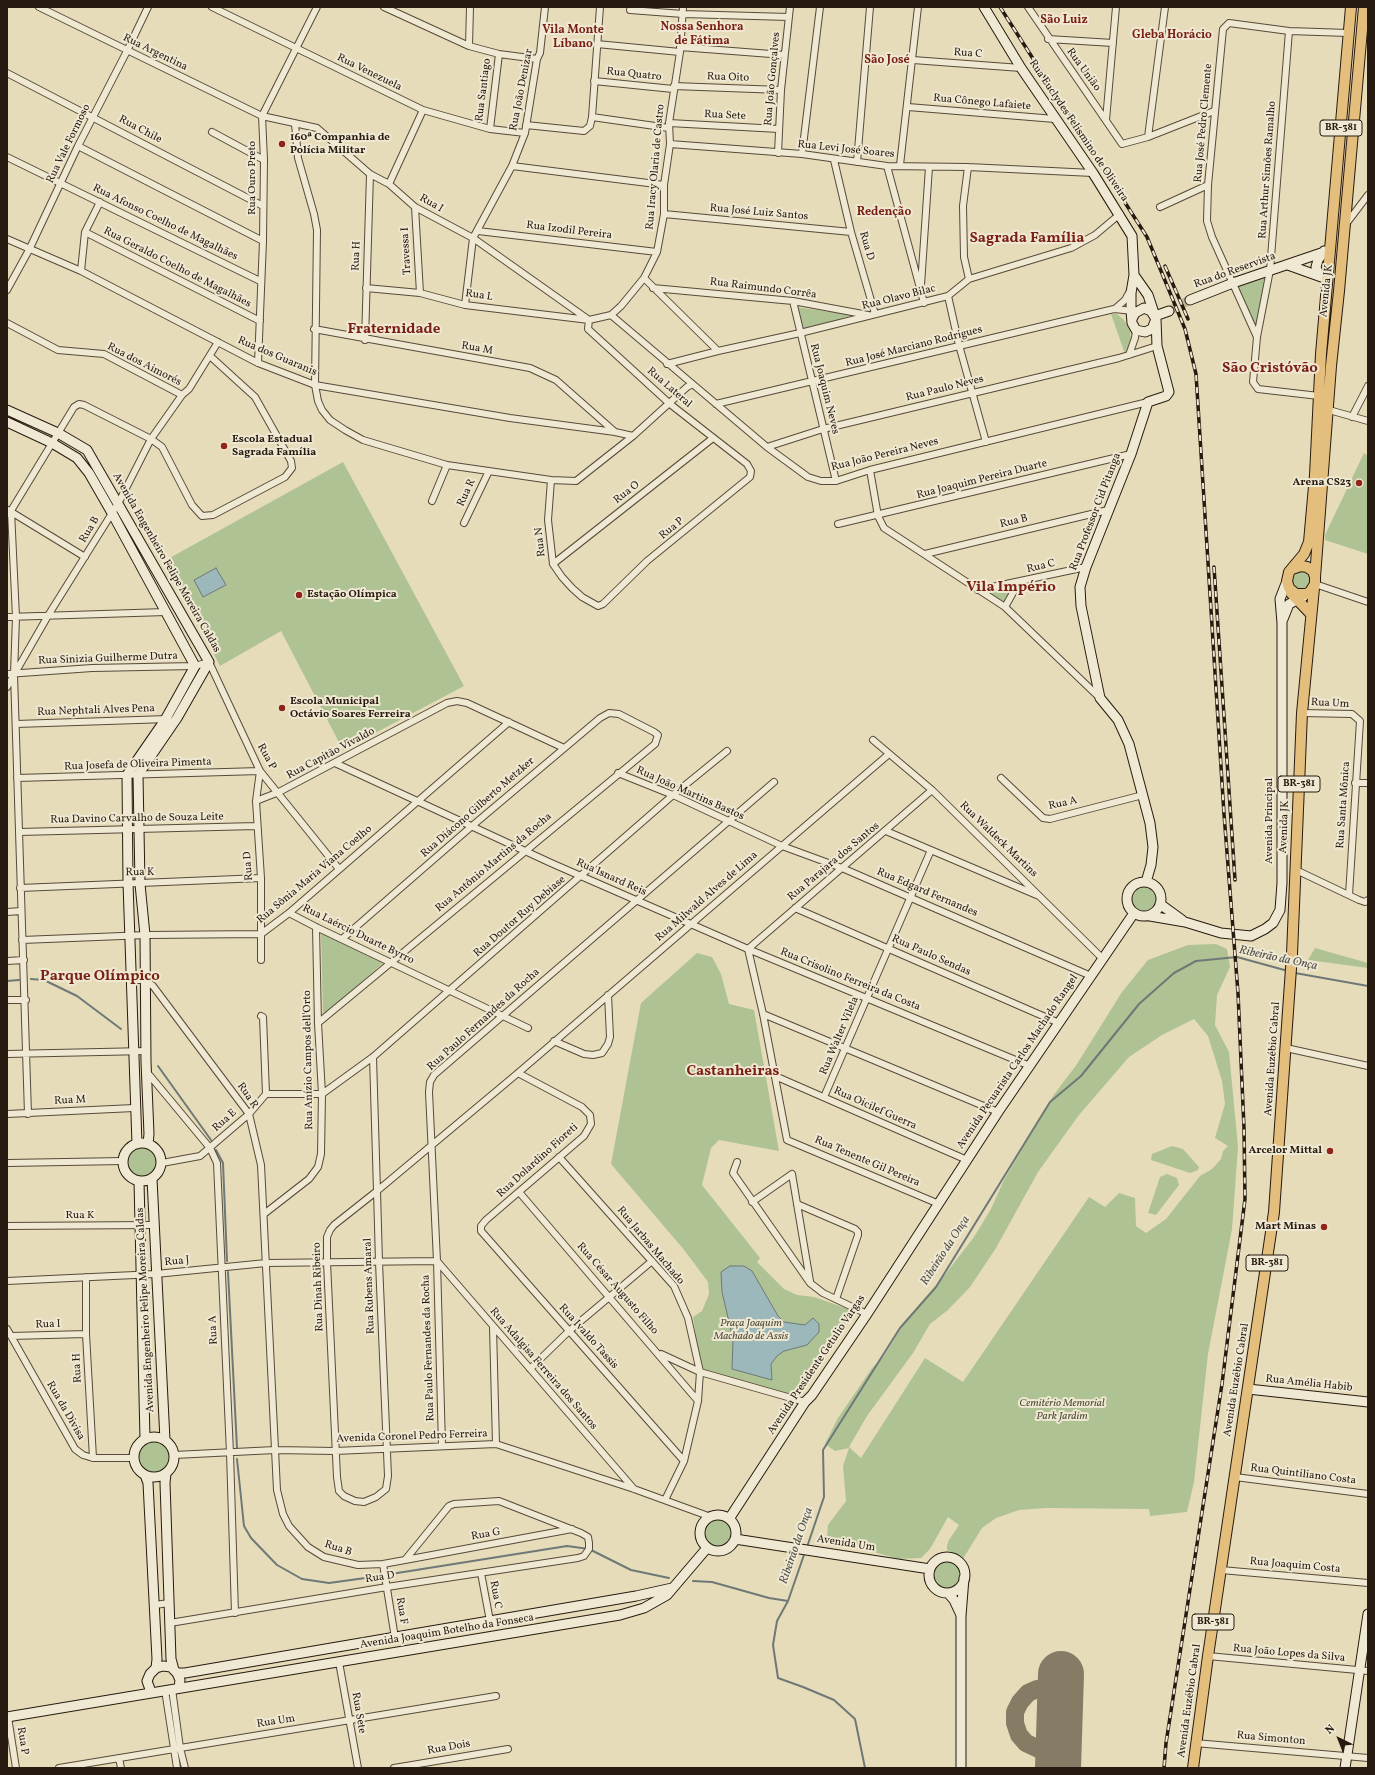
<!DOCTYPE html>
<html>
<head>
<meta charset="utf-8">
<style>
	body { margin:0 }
	#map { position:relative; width:1375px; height:1775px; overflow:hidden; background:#e6dcb9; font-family:Vollkorn,serif }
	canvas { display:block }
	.frame { position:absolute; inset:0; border:8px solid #271a10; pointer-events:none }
	.north { position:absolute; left:1319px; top:1719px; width:40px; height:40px; -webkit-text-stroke:3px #efe8d2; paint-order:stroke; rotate:317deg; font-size:11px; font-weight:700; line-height:16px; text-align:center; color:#271a10 }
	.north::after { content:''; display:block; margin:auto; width:14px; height:18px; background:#271a10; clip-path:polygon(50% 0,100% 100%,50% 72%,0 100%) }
</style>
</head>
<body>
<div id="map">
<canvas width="1375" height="1775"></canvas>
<div class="frame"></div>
<div class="north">N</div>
</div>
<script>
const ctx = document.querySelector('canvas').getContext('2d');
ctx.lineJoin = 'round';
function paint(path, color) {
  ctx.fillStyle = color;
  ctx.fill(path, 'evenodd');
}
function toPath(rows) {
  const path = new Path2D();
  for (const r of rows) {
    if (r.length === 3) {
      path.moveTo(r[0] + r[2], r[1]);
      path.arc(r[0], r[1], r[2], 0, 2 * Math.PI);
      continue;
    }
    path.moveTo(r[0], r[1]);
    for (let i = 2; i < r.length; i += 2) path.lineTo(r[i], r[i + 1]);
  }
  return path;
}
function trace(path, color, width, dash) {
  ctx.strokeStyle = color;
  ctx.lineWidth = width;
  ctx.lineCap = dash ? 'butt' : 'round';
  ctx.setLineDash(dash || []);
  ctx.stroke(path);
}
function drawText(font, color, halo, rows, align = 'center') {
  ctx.font = font + ' Vollkorn,serif';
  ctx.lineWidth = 4;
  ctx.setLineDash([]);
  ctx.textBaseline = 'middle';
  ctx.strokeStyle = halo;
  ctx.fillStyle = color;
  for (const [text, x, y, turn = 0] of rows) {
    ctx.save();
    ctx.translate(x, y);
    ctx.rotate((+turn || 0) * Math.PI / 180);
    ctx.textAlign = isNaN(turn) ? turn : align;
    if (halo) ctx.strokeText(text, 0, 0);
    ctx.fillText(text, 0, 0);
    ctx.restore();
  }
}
const green = toPath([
	[1265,273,1257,329,1236,286],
	[796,307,853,315,801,331],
	[1111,314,1117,314,1124,320,1130,331,1131,340,1128,349,1125,354],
	[1364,453,1368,456,1368,554,1325,540,1325,535],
	[343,462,464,686,343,750,281,631,220,666,166,560],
	[1302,580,9],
	[1016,584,1005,605,983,591],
	[1144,899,14],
	[321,933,383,963,323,1016],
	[1216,944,1227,949,1230,967,1217,995,1215,1025,1229,1052,1238,1147,1232,1229,1208,1354,1194,1482,1187,1512,1150,1516,1149,1509,1046,1508,1019,1510,996,1518,982,1528,961,1562,955,1554,947,1550,947,1545,949,1540,959,1525,948,1517,930,1549,921,1558,898,1559,827,1538,828,1525,846,1501,843,1466,849,1448,835,1451,825,1444,838,1418,872,1368,884,1356,906,1320,940,1281,974,1237,991,1209,1004,1180,1053,1096,1077,1064,1122,992,1148,960,1188,945],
	[1194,1019,1208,1036,1222,1081,1225,1104,1215,1138,1228,1146,1223,1151,1221,1159,1212,1169,1200,1176,1166,1219,1146,1233,1136,1226,1135,1198,1119,1193,1105,1207,1089,1197,963,1382,925,1358,861,1458,849,1447,867,1416,913,1353,930,1324,948,1310,970,1287,996,1248,1038,1172,1079,1115,1129,1057,1162,1035],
	[1315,948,1368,963,1368,968,1308,960],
	[697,953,712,957,721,974,729,1004,754,1010,779,1151,719,1140,711,1148,702,1185,760,1258,757,1262,784,1289,797,1295,814,1297,854,1311,794,1398,701,1371,693,1317,702,1311,709,1294,708,1282,685,1251,611,1164,641,1003],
	[1172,1146,1183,1149,1199,1167,1198,1170,1190,1173,1151,1160,1152,1154],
	[143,1162,15],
	[1167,1174,1177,1178,1179,1185,1156,1215,1148,1213,1160,1177],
	[154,1457,15],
	[719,1533,15],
	[947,1575,16]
]);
const water = toPath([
	[216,568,226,585,203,597,194,580,216,568],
	[730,1266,744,1266,752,1271,778,1316,784,1322,805,1325,813,1318,819,1324,819,1332,807,1345,784,1351,777,1356,771,1364,772,1380,732,1369,733,1339,722,1292,721,1272,730,1266]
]);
const stream = toPath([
	[1295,973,1368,986],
	[31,979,44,980,77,996,121,1029],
	[7,981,19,980],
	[158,1066,211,1140],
	[216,1150,223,1163,227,1261],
	[228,1272,237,1448],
	[237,1459,244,1526,251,1538,277,1565,302,1579,329,1583,380,1576],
	[807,1547,824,1497,823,1450,900,1328,936,1287,1050,1102,1081,1076,1139,1004,1174,973,1196,961,1237,957,1288,971],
	[805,1552,788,1601,777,1621,773,1645,778,1678,803,1687,834,1700,855,1719,865,1768],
	[391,1574,567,1546,589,1549,631,1570,669,1578],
	[693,1581,712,1582,769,1598,788,1601]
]);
const taxiway = toPath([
	[1055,1768,1049,1756,1043,1751,1026,1743,1019,1735,1015,1723,1015,1712,1020,1702,1028,1693,1037,1689,1060,1691]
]);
const runway = toPath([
	[1058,1768,1061,1674]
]);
const secondaryTunnel = toPath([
	[1169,311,1190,300]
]);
const street = toPath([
	[39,7,262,116,317,128,370,174,389,184,415,207,473,238,589,320],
	[212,7,423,110,490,129,525,133],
	[384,7,469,46,499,54,537,59],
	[1028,7,1122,144,1148,137,1214,111],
	[630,10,683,14,789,17],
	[1289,31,1270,270,1257,337,1253,382,1258,389,1319,396],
	[1048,39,1113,43],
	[597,44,680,52],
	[469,46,470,7],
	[680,47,784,55],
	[913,60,1021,68],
	[7,73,263,206],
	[594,81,673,89],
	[674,86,781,90],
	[908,107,1055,119],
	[592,117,669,128],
	[1106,120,1116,7],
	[669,123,779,129],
	[295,124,298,158,314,214,317,230,315,385,318,401,322,410,330,420,345,430,363,440,447,465,551,480,576,481,633,436,687,387,691,385],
	[526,125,584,131,590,126,592,117,600,7],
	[490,129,499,54],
	[212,132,264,160],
	[1148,137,1165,7],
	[670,144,802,154,887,166,968,167,1093,173],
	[78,146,263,241],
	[778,153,781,90,790,7],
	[802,154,820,7],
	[7,157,260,281],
	[834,160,851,232,875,314],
	[857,162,870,7],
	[900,165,918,7],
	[512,166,664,185],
	[887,166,924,303],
	[968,167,963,206,964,257,969,279],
	[389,184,423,110],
	[415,207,420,293],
	[1160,207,1208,185],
	[664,214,851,232],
	[1346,224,1368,195],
	[478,231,657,252],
	[85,232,260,321],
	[7,239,81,271,258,363,315,385,510,418,615,432,633,436],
	[81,271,85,232,100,202],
	[644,278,718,351],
	[921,285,929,167],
	[366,288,420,293,465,305,589,320,611,315,621,306,644,278,657,252,664,214,664,185,670,144,669,123,680,52,683,7],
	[653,288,793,301,868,315],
	[7,290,29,250,78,146,127,51,148,7],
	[948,296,959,345,986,442],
	[793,301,836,481],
	[465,305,473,238,512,166,525,133,537,59,540,53,545,7],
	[1116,308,1125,300,1130,291],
	[611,315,767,447,808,477,821,481,836,481,870,470,1148,402],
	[7,323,58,350,104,354,182,395],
	[314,329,530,368,556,380,615,432],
	[1257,337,1212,237,1207,221,1208,185,1223,29,1229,23,1289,31,1348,33],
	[365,340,370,174],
	[1129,355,1135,338,1136,330],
	[258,363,263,241,264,160,262,116,317,7],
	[667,364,718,351,800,333,948,296,969,279,1071,248,1095,235,1120,214],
	[716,404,1114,309,1133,311],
	[1329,410,1368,421],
	[1352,417,1368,386],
	[767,447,823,429,1119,358,1157,346],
	[870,470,878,516,884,528,1005,607,1100,698],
	[551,480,548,520,553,564,562,577,572,588,582,597,598,606,603,604,647,561,750,477,751,471,747,464,670,404,588,329,589,320],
	[432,501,447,465],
	[8,510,85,557],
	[11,511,16,617,14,674,28,1114],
	[9,514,74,407,79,404,84,405,151,439,162,447,192,505,202,516,213,515,285,477,292,468,291,461,255,397,210,356],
	[464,523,489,471],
	[838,524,1131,454],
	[925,554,1108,510],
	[553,564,713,438],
	[1315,584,1368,602],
	[978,590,1086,567],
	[1005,607,1019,582],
	[7,617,166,612],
	[7,674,92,668,195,666,209,662,260,771,339,869],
	[7,687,49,614,119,502,151,439,182,395,189,389,218,342],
	[1302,713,1352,714,1360,721,1349,895],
	[16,724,168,719],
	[873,740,932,790,1103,959],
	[335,763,551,863,748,949,1030,1066],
	[260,771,256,801,261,878,261,960],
	[618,773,673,795,782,846,842,868,1091,976],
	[17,778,260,771],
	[1001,778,1043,818,1050,819,1143,795],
	[1355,783,1368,783],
	[932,790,748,949,763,1014,787,1140,939,1204],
	[256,801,279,792,447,703,457,701,467,703,564,748],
	[886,831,1039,896],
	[19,832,256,826],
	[1296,870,1359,900,1365,902,1368,900],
	[20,888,261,878],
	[795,908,1059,1023],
	[7,912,21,911],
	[289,913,316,927,528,1028],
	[22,940,147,935,261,934,289,913,509,722],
	[7,961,24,960],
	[132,980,145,980,153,986,249,1114,261,1165,277,1490,283,1514,289,1526,308,1547,324,1557,358,1565,383,1564,405,1560,449,1506,454,1504,499,1501,581,1533,588,1537,589,1543,589,1549,584,1556,578,1558,387,1587,170,1623],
	[7,1000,26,1000],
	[763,1014,998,1112],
	[318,1023,655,744,658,735,654,732,619,714,609,713,600,718,472,826,342,939],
	[554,1041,584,1054,593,1055,602,1053,608,1044,610,1037,608,995],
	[1286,1048,1368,1066],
	[7,1054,147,1051],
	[373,1057,377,1191,379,1262,388,1476,386,1489,376,1497,364,1502,355,1501,344,1496,339,1491,337,1477,327,1262,327,1237,330,1230,334,1225,377,1191,518,1073,889,754],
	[146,1071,210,1148,217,1163,230,1453,235,1613],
	[518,1073,582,1107,590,1115,591,1124,584,1136,486,1220,481,1226,481,1231,684,1461],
	[775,1076,967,1160],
	[266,1094,322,1094,373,1057,673,795,727,751],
	[824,1097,931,850],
	[7,1114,134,1108],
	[559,1157,674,1286,688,1318,700,1372,698,1401,684,1461,665,1500],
	[737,1162,733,1173,810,1283,823,1293,867,1314],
	[7,1163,123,1161],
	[162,1163,200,1156,249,1114,266,1094,263,1017,261,1016],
	[519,1192,698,1401],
	[752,1202,792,1174,810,1281],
	[797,1204,855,1229,858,1232,858,1235,836,1299],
	[264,1214,309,1179,318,1167,321,1154,322,1094,318,1023,316,927],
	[7,1226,153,1225],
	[86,1277,86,1334,93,1458],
	[7,1281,156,1274,266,1263,437,1261,634,1489],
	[493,1327,496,1444],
	[7,1329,75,1449,83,1455,93,1458,134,1458],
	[11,1336,86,1334],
	[661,1354,700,1372,805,1402],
	[530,1369,569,1331,652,1261],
	[442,1446,437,1261,429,1092,430,1082,434,1075,774,782],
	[174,1455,275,1450,335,1451,496,1444,634,1489,711,1517],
	[1235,1477,1368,1494],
	[405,1560,572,1529],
	[383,1564,395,1638],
	[1221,1570,1368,1583],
	[481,1573,490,1621],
	[155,1605,169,1603],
	[1208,1656,1368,1671],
	[339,1662,358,1768],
	[172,1689,180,1748,185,1768],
	[165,1690,177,1768],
	[8,1717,16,1768],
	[1195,1743,1368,1758],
	[119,1758,121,1768],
	[59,1768,496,1696],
	[394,1768,508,1749]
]);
const secondary = toPath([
	[984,7,1021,68,1093,173,1132,236,1134,275,1131,293,1131,311,1132,323,1136,330,1145,332,1152,329,1156,319,1151,311,1144,308,1135,313,1132,319],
	[1288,265,1327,279],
	[1134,275,1148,295,1154,313],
	[1319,275,1316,267,1318,260,1324,251],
	[1190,300,1233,283,1330,250],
	[1155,316,1169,311],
	[7,410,58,433,87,450,209,662,177,718,138,775,140,884,145,935,146,1062,149,1134,148,1144],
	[7,422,52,443,77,458,89,473,112,513,195,666,165,720,127,775,128,883,137,1144],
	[1283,619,1289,604,1303,597],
	[1146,882,1151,865,1153,847,1150,823,1129,744,1118,720,1100,698,1081,606,1080,587,1086,567,1131,454,1148,402,1166,396,1169,392,1157,346,1156,319],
	[1144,899,17],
	[1160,904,1182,920],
	[1150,916,1185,922,1221,933,1251,936,1265,929,1273,923,1280,910,1282,883,1282,623,1280,599,1287,581],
	[142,1162,19],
	[152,1179,165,1440],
	[139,1181,145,1439],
	[1248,1389,1368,1402],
	[154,1457,20],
	[166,1473,165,1483,171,1659,174,1670],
	[145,1475,148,1483,157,1659,156,1668],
	[718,1533,18],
	[729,1519,805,1402,812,1395,867,1314,998,1112,1134,913],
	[735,1539,930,1569],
	[947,1575,18],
	[948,1593,954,1600,961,1615],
	[177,1673,185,1673,636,1596,672,1588],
	[151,1692,147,1681,150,1674,156,1668,163,1666,171,1667,177,1673,180,1680,179,1688],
	[7,1717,620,1615,644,1608,667,1595,707,1548],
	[961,1768,961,1616,964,1578],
	[1345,1768,1368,1614]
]);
const primary = toPath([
	[1292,569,1301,566,1307,567,1313,571,1315,577,1315,584,1310,592,1306,594,1296,594,1289,588,1287,581,1289,572,1304,554,1309,542,1315,475,1321,354,1351,7],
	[1315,577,1331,366,1339,291,1364,7],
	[1291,593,1311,614],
	[1193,1768,1208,1656,1274,1212,1292,954,1302,713,1314,588]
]);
const rail = toPath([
	[1000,7,1147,237,1185,329,1196,374,1224,814,1238,993,1244,1128,1245,1199,1222,1384,1166,1743,1164,1768],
	[1165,266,1188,319],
	[1214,567,1235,880]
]);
const markers = [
	[282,144,4,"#8f2418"],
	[224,446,4,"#8f2418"],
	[1359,483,4,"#8f2418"],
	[299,595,4,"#8f2418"],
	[282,708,4,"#8f2418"],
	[1330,1151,4,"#8f2418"],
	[1324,1227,4,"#8f2418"]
];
const shields = [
	[1341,128,42],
	[1299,784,42],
	[1267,1263,42],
	[1213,1622,42]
];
const shieldNames = [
	["BR-381",1341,128],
	["BR-381",1299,784],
	["BR-381",1267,1263],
	["BR-381",1213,1622]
];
const streetNames = [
	["Rua Argentina",155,53,26],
	["Rua C",968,54,4],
	["Rua União",1083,70,54],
	["Rua Venezuela",369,73,26],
	["Rua Quatro",634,75,6],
	["Rua Oito",728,78,2],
	["Rua João Gonçalves",773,79,-85],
	["Rua Santiago",484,90,-83],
	["Rua João Denizar",522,90,-79],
	["Rua Cônego Lafaiete",982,103,5],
	["Rua Sete",725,116,3],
	["Rua José Pedro Clemente",1204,123,-85],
	["Rua Chile",140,130,28],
	["Rua Euclydes Felismino de Oliveira",1078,131,56],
	["Rua Vale Formoso",69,144,-64],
	["Rua Levi José Soares",846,150,6],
	["Rua Iracy Olaria de Castro",656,167,-85],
	["Rua Arthur Simões Ramalho",1268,170,-86],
	["Rua Ouro Preto",253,178,-90],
	["Rua I",431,204,30],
	["Rua José Luiz Santos",759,213,5],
	["Rua Afonso Coelho de Magalhães",165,223,26],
	["Rua Izodil Pereira",569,231,7],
	["Rua D",866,246,74],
	["Travessa I",407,251,-93],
	["Rua H",357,256,-88],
	["Rua Geraldo Coelho de Magalhães",177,268,27],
	["Rua do Reservista",1235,271,-20],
	["Rua Raimundo Corrêa",763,289,7],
	["Avenida JK",1327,291,-84],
	["Rua L",479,296,8],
	["Rua Olavo Bilac",899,298,-14],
	["Rua José Marciano Rodrigues",914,347,-14],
	["Rua M",477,349,10],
	["Rua dos Guaranis",277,357,23],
	["Rua dos Aimorés",144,365,27],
	["Rua Lateral",669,388,41],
	["Rua Joaquim Neves",824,389,76],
	["Rua Paulo Neves",945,389,-14],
	["Rua João Pereira Neves",885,455,-14],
	["Rua Joaquim Pereira Duarte",982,480,-14],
	["Rua R",467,493,-65],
	["Rua O",627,493,-38],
	["Rua Professor Cid Pitanga",1096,512,-69],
	["Rua B",1014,522,-14],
	["Rua P",672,529,-39],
	["Rua B",90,530,-59],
	["Rua N",541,542,-96],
	["Avenida Engenheiro Felipe Moreira Caldas",166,563,60],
	["Rua C",1041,567,-13],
	["Rua Sinizia Guilherme Dutra",108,659,-2],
	["Rua Um",1330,704,3],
	["Rua Nephtali Alves Pena",96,711,-2],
	["Rua Capitão Vivaldo",331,754,-28],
	["Rua P",266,757,61],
	["Rua Josefa de Oliveira Pimenta",138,765,-2],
	["Rua João Martins Bastos",690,794,24],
	["Rua A",1063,804,-12],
	["Rua Santa Mônica",1344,805,-86],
	["Rua Diácono Gilberto Metzker",478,808,-41],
	["Rua Davino Carvalho de Souza Leite",137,819,-1],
	["Avenida Principal",1270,821,-90],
	["Avenida JK",1285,827,-88],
	["Rua Waldeck Martins",998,840,44],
	["Rua Parajara dos Santos",834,862,-40],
	["Rua Antônio Martins da Rocha",494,863,-40],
	["Rua D",249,866,-94],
	["Rua K",140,873,-1],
	["Rua Sônia Maria Viana Coelho",315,875,-40],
	["Rua Isnard Reis",611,878,24],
	["Rua Edgard Fernandes",927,893,23],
	["Rua Milwald Alves de Lima",707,897,-41],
	["Rua Doutor Ruy Debiase",520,917,-41],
	["Rua Laércio Duarte Byrro",358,935,26],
	["Rua Paulo Sendas",931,956,24],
	["Rua Crisolino Ferreira da Costa",850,980,22],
	["Rua Paulo Fernandes da Rocha",484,1020,-42],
	["Rua Walter Vilela",840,1036,-67],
	["Avenida Euzébio Cabral",1273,1059,-86],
	["Rua Anízio Campos dell'Orto",309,1060,-91],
	["Avenida Pecuarista Carlos Machado Rangel",1018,1062,-56],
	["Rua R",247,1096,56],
	["Rua M",70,1101,-3],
	["Rua Oicilef Guerra",875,1109,24],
	["Rua E",225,1121,-42],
	["Rua Dolardino Fioreti",538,1161,-42],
	["Rua Tenente Gil Pereira",867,1162,23],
	["Rua K",80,1216],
	["Rua Jarbas Machado",650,1246,50],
	["Rua J",177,1262,-6],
	["Rua Rubens Amaral",370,1286,-92],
	["Rua Dinah Ribeiro",319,1287,-92],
	["Rua César Augusto Filho",617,1289,49],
	["Avenida Engenheiro Felipe Moreira Caldas",146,1310,-93],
	["Rua I",48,1325,-2],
	["Rua A",214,1330,-93],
	["Rua Ivaldo Tassis",588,1337,48],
	["Rua Paulo Fernandes da Rocha",429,1348,-92],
	["Avenida Presidente Getulio Vargas",817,1365,-56],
	["Rua H",78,1368,-93],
	["Rua Adalgisa Ferreira dos Santos",543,1369,49],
	["Avenida Euzébio Cabral",1237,1380,-81],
	["Rua Amélia Habib",1309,1384,6],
	["Rua da Divisa",65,1411,60],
	["Avenida Coronel Pedro Ferreira",412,1437,-2],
	["Rua Quintiliano Costa",1303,1475,7],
	["Rua G",486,1535,-10],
	["Avenida Um",846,1544,9],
	["Rua B",338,1549,18],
	["Rua Joaquim Costa",1295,1566,5],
	["Rua D",380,1578,-9],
	["Rua C",495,1595,80],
	["Rua F",401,1611,81],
	["Avenida Joaquim Botelho da Fonseca",447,1632,-9],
	["Rua João Lopes da Silva",1289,1654,5],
	["Avenida Euzébio Cabral",1190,1701,-82],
	["Rua Sete",358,1713,80],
	["Rua Um",276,1722,-9],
	["Rua Simonton",1271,1739,5],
	["Rua P",22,1741,81],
	["Rua Dois",449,1748,-10]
];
const poiNames = [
	["160ª Companhia de",290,138],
	["Polícia Militar",290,151],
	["Escola Estadual",232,440],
	["Sagrada Família",232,453],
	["Arena CS23",1351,483,"right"],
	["Estação Olímpica",307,595],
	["Escola Municipal",290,702],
	["Octávio Soares Ferreira",290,715],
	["Arcelor Mittal",1322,1151,"right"],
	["Mart Minas",1316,1227,"right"]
];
const parkNames = [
	["Praça Joaquim",751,1324],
	["Machado de Assis",751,1337],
	["Cemitério Memorial",1062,1404],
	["Park Jardim",1062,1417]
];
const neighbourhoodNames = [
	["São Luiz",1064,21],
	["Nossa Senhora",702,28],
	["de Fátima",702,42],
	["Vila Monte",573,31],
	["Líbano",573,45],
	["Gleba Horácio",1172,36],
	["São José",887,61],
	["Redenção",884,213]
];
const waterNames = [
	["Ribeirão da Onça",1278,959,12],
	["Ribeirão da Onça",946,1251,-57],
	["Ribeirão da Onça",797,1546,-71]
];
const districtNames = [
	["Sagrada Família",1027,239],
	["Fraternidade",394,330],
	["São Cristóvão",1270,369],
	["Vila Império",1011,588],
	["Parque Olímpico",100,977],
	["Castanheiras",733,1072]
];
paint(green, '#afc294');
paint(water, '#9db8bb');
trace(water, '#6e7977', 1);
trace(stream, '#6e7977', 2);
trace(taxiway, '#867b64', 18);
trace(runway, '#867b64', 46);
trace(secondaryTunnel, '#c0b597', 9, [9, 4.5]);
trace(street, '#574a3a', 8);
trace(secondary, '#271a10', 11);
trace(primary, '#271a10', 12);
trace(street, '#efe8d2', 6);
trace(secondary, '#efe8d2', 9);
trace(primary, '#e3be7c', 10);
trace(rail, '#271a10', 3.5);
trace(rail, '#efe8d2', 2, [6]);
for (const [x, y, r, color] of markers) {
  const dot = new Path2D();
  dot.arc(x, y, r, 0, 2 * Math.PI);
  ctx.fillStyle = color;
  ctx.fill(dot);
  trace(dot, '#efe8d2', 1.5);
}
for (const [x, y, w] of shields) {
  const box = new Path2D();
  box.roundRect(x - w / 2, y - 8, w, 16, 3);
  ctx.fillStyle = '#efe8d2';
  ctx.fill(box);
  trace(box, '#271a10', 1);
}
drawText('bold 10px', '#271a10', null, shieldNames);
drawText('11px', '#271a10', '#efe8d2', streetNames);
drawText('bold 11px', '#271a10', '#efe8d2', poiNames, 'left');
drawText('italic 11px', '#504c38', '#efe8d2', parkNames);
drawText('bold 12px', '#7a1f14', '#efe8d2', neighbourhoodNames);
drawText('italic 12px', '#50514c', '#efe8d2', waterNames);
drawText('bold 15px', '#7a1f14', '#efe8d2', districtNames);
</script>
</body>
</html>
